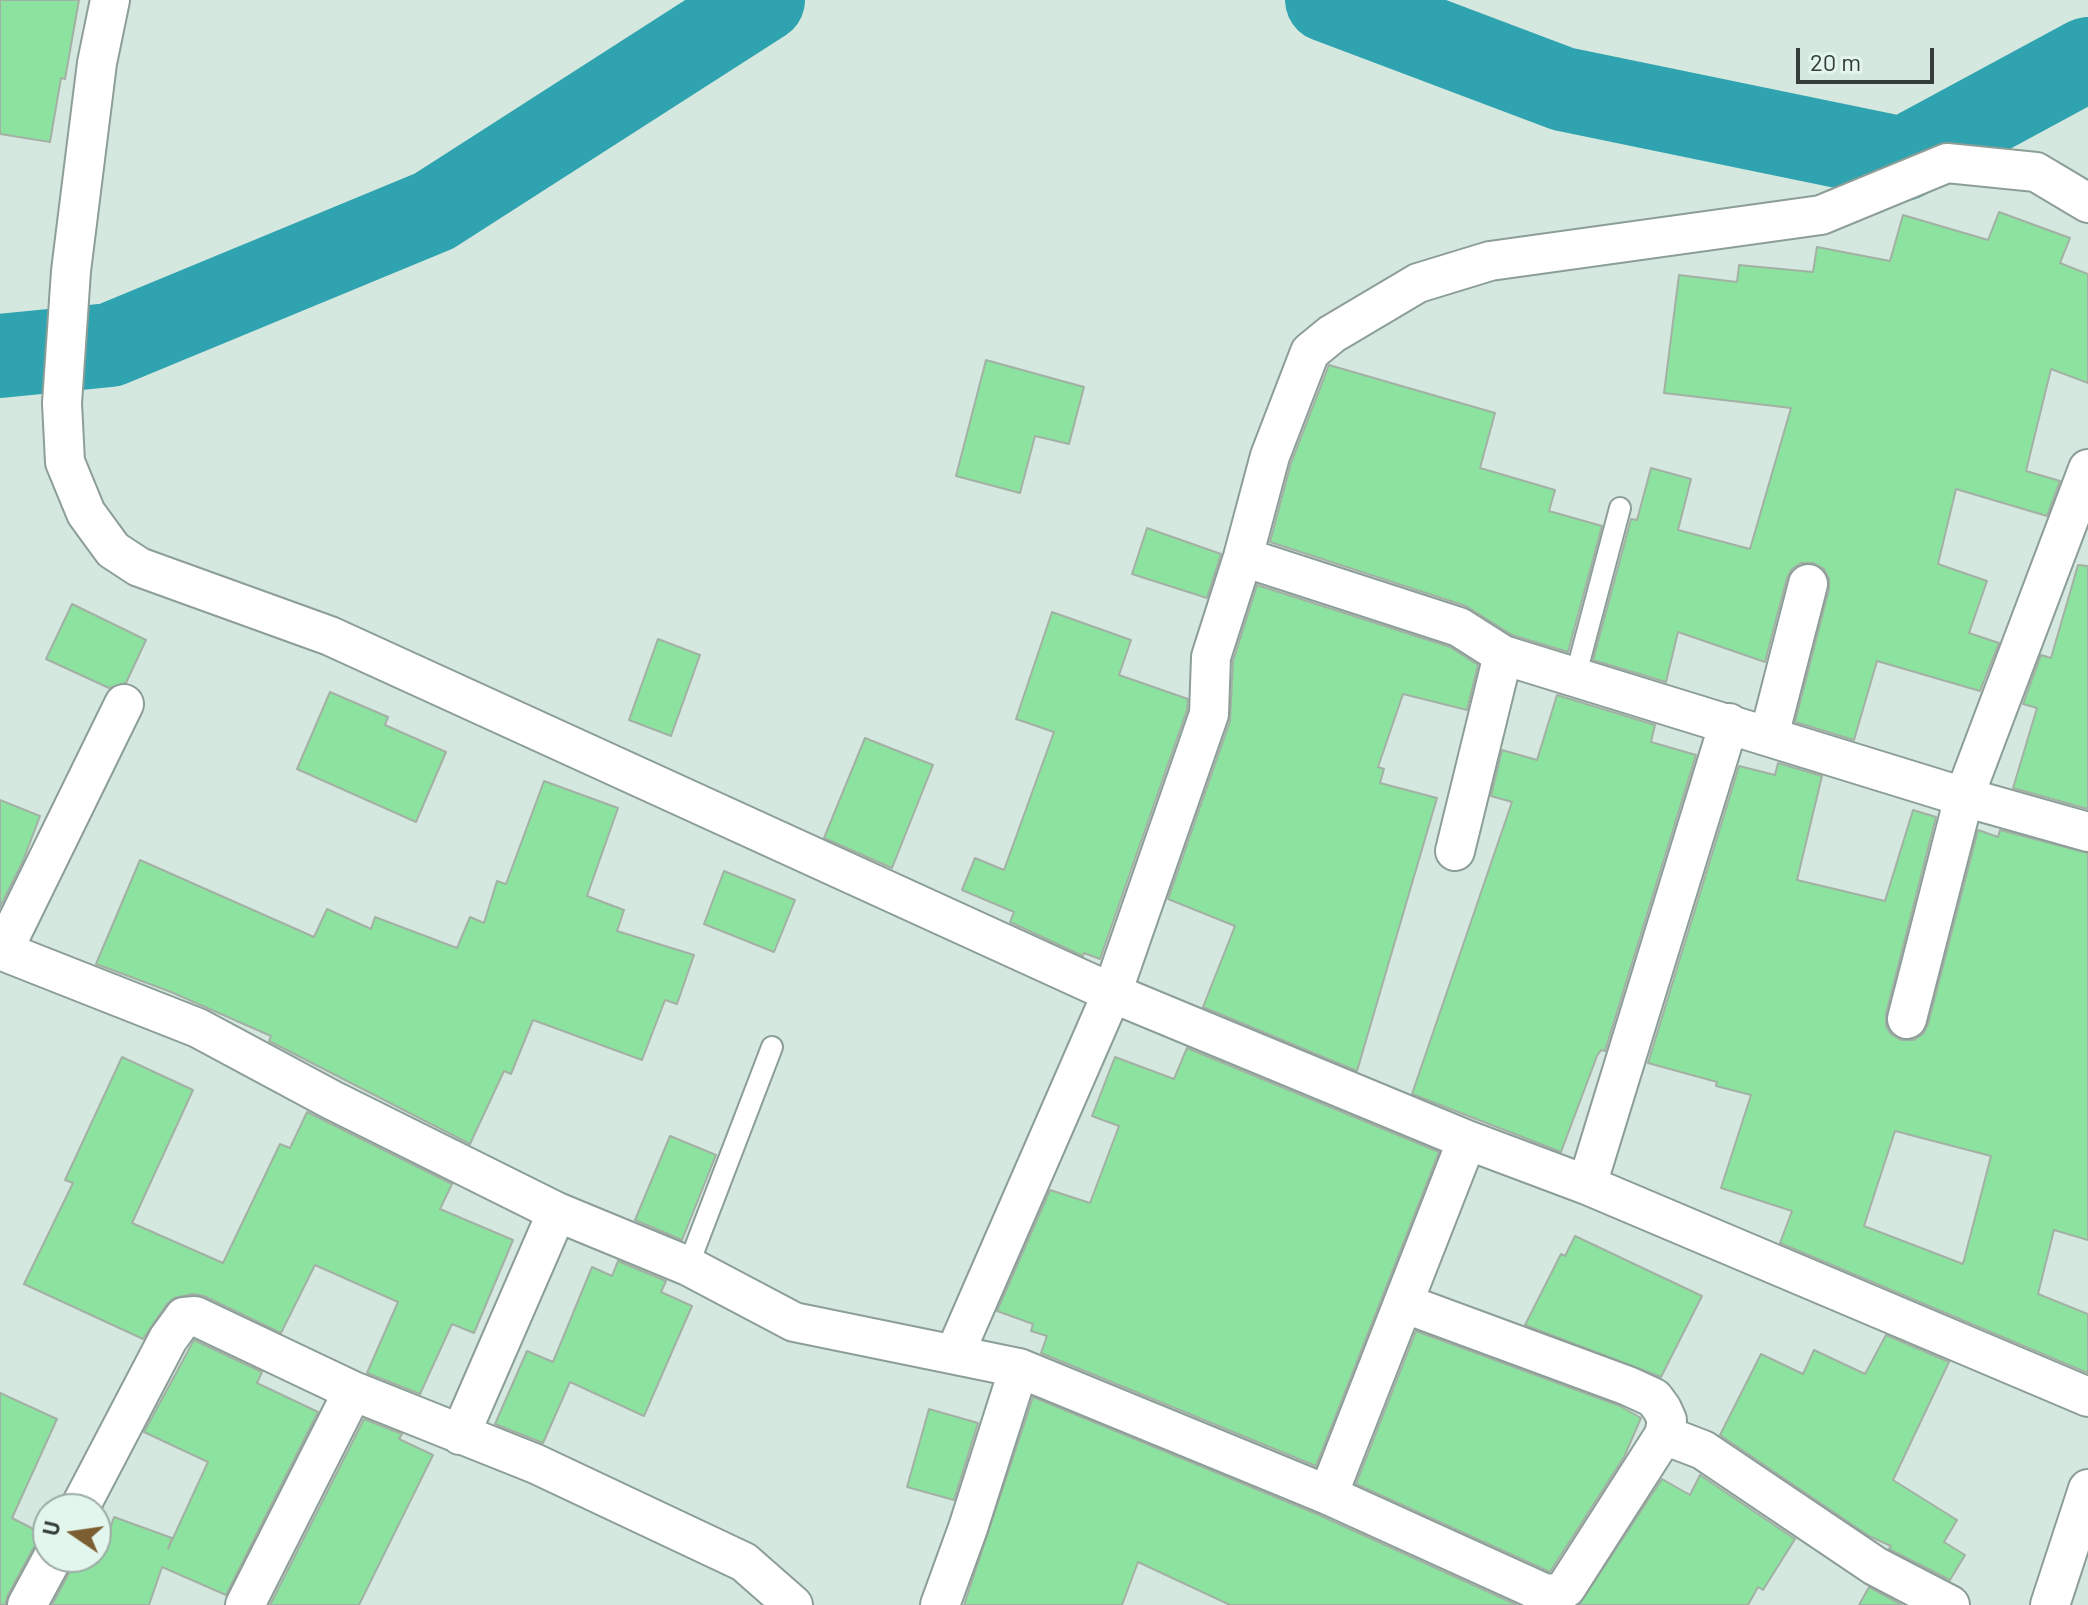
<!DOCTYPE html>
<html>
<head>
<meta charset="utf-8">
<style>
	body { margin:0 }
	#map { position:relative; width:2088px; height:1605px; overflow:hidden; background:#d5e8e0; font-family:Barlow,sans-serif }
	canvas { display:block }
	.north { position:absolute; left:32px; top:1493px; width:80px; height:80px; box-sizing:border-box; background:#e2f6ed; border:2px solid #9daca5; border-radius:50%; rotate:283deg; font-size:22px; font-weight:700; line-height:32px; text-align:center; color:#353d3a }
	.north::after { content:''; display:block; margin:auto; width:28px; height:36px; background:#7b5e32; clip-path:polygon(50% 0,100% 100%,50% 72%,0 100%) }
	.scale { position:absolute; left:1796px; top:48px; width:138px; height:36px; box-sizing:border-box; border:4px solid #353d3a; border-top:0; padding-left:10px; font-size:24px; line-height:28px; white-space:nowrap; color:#353d3a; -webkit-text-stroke:6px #e2f6ed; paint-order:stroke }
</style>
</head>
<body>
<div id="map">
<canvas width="2088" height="1605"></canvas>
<div class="north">U</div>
<div class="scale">20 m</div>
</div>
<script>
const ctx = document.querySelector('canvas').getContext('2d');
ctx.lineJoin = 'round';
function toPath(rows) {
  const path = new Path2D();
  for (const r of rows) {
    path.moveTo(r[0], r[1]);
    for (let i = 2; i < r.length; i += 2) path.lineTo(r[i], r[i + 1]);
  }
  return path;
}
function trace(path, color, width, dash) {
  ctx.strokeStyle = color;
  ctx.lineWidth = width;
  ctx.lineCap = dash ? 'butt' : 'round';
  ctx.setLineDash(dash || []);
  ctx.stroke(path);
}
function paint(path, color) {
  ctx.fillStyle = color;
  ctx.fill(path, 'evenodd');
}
const river = toPath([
	[1327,0,1563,89,1903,159,2088,59],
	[0,356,110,345,434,211,763,0]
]);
const building = toPath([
	[0,0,79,0,65,79,61,78,50,142,0,134,0,0],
	[1999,212,2070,238,2060,263,2088,274,2088,383,2051,369,2026,471,2060,481,2047,516,1956,489,1938,564,1987,581,1969,633,1999,643,1980,691,1877,661,1854,740,1795,722,1829,589,1829,579,1824,569,1813,563,1801,563,1792,569,1787,578,1765,662,1678,632,1666,682,1593,660,1631,519,1637,520,1651,468,1691,479,1678,530,1750,549,1791,408,1664,393,1679,275,1737,282,1739,265,1813,272,1817,247,1890,261,1903,215,1988,240,1999,212],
	[986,360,1084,387,1069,444,1035,436,1020,493,956,476,986,360],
	[1329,365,1495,413,1480,468,1555,490,1549,511,1602,526,1568,652,1512,635,1466,606,1270,542,1291,463,1329,365],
	[1147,528,1221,554,1207,598,1132,574,1147,528],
	[2078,565,2088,566,2088,809,2013,788,2037,708,2023,704,2041,655,2051,658,2078,565],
	[1257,585,1450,647,1478,665,1467,710,1403,694,1378,767,1384,769,1380,783,1437,798,1357,1071,1203,1007,1235,926,1168,899,1230,721,1233,661,1257,585],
	[72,604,146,640,126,683,109,688,46,659,72,604],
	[1052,612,1131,640,1119,675,1188,699,1187,710,1100,959,1084,953,1083,956,1010,922,1014,912,962,890,975,858,1004,870,1054,732,1016,719,1052,612],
	[658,639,700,655,671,736,629,720,658,639],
	[330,692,388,717,385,725,446,752,416,822,297,769,330,692],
	[1557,695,1655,725,1651,742,1696,755,1605,1051,1601,1050,1597,1056,1561,1152,1412,1094,1512,802,1491,796,1502,750,1537,760,1557,695],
	[865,738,933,765,892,868,824,838,865,738],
	[1778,763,1822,776,1797,880,1885,901,1913,810,1936,817,1886,1014,1886,1026,1891,1034,1901,1040,1914,1040,1923,1034,1928,1024,1978,830,1998,837,2000,830,2088,853,2088,1240,2054,1230,2038,1294,2088,1314,2088,1373,1780,1243,1792,1211,1721,1188,1751,1095,1716,1086,1717,1082,1648,1063,1739,766,1775,775,1778,763],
	[1895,1131,1991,1156,1963,1264,1864,1226,1895,1131],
	[544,781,618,808,587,896,624,910,617,931,694,955,677,1004,665,1000,642,1060,533,1020,511,1074,504,1071,470,1144,269,1041,271,1036,171,992,96,964,140,860,314,937,327,909,371,929,375,917,457,948,470,917,484,923,497,881,506,884,544,781],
	[0,800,40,816,23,861,0,907,0,800],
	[724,871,795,900,774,952,704,924,724,871],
	[1187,1048,1439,1152,1316,1466,1041,1353,1047,1336,1031,1331,1033,1324,997,1311,1050,1190,1090,1203,1119,1126,1092,1116,1115,1057,1174,1079,1187,1048],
	[122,1057,193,1090,132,1223,223,1263,280,1144,290,1148,307,1112,452,1184,440,1209,513,1240,474,1333,452,1324,420,1394,367,1373,398,1302,315,1265,281,1333,204,1296,193,1294,174,1298,167,1304,143,1339,24,1284,73,1183,65,1180,122,1057],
	[670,1136,716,1155,682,1240,635,1220,670,1136],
	[1575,1236,1702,1296,1661,1377,1525,1325,1561,1254,1565,1256,1575,1236],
	[618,1261,666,1281,661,1292,692,1306,644,1416,570,1382,543,1443,495,1424,527,1351,553,1362,592,1267,612,1276,618,1261],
	[1416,1331,1620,1406,1641,1418,1624,1457,1550,1572,1356,1484,1416,1331],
	[1886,1335,1949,1362,1893,1480,1957,1520,1944,1542,1965,1555,1950,1580,1889,1549,1891,1546,1869,1536,1720,1435,1761,1354,1803,1374,1814,1350,1865,1374,1886,1335],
	[194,1340,262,1372,257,1383,318,1412,226,1595,162,1567,149,1605,52,1605,72,1567,75,1557,87,1557,98,1563,114,1517,172,1538,168,1549,208,1462,144,1432,194,1340],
	[0,1393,57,1419,12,1518,47,1536,34,1547,8,1595,5,1605,0,1605,0,1393],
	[1033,1397,1319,1515,1517,1605,1230,1605,1138,1562,1122,1605,964,1605,1033,1397],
	[929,1409,978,1423,954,1500,907,1487,929,1409],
	[364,1419,402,1434,399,1439,433,1455,359,1605,270,1605,364,1419],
	[1700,1475,1795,1539,1763,1590,1758,1587,1748,1605,1579,1605,1662,1479,1690,1495,1700,1475],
	[1869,1587,1902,1605,1859,1605,1869,1587]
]);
const lane = toPath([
	[1575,678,1620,508],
	[688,1266,772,1047]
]);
const street = toPath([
	[110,0,97,63,71,271,62,403,65,462,86,513,113,550,139,567,330,636,1112,993,1467,1140,1587,1185,2088,1397],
	[1243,557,1459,627,1503,655,1964,797,2088,832],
	[1769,736,1808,584],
	[1455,851,1503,655],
	[0,950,198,1028,332,1100,557,1212,688,1266,794,1322,1019,1368,1328,1495,1546,1594,1558,1593,1566,1588,1664,1435,1667,1420,1662,1409,1654,1398,1628,1386,1403,1303],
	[3,951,124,704],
	[1907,1019,1964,797,2088,469],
	[1587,1185,1729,723],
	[955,1353,1112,993,1209,714,1211,657,1243,557,1270,456,1310,352,1332,334,1418,283,1490,261,1821,215,1947,163,2036,172,2088,203],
	[353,1391,536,1464,744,1562,793,1605],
	[460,1435,557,1212],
	[1664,1435,1703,1450,1875,1566,1950,1605],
	[1328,1495,1467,1140],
	[79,1509,168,1339,184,1317,195,1316,353,1391,245,1605],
	[27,1605,53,1557],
	[940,1605,968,1528,1019,1368],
	[2050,1605,2088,1489]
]);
trace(river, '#2fa3af', 84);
paint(building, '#8ce29f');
trace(building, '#a3b1a5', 2);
trace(lane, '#8c9e97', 24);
trace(street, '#8c9e97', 42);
trace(lane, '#fff', 20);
trace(street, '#fff', 38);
</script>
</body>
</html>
